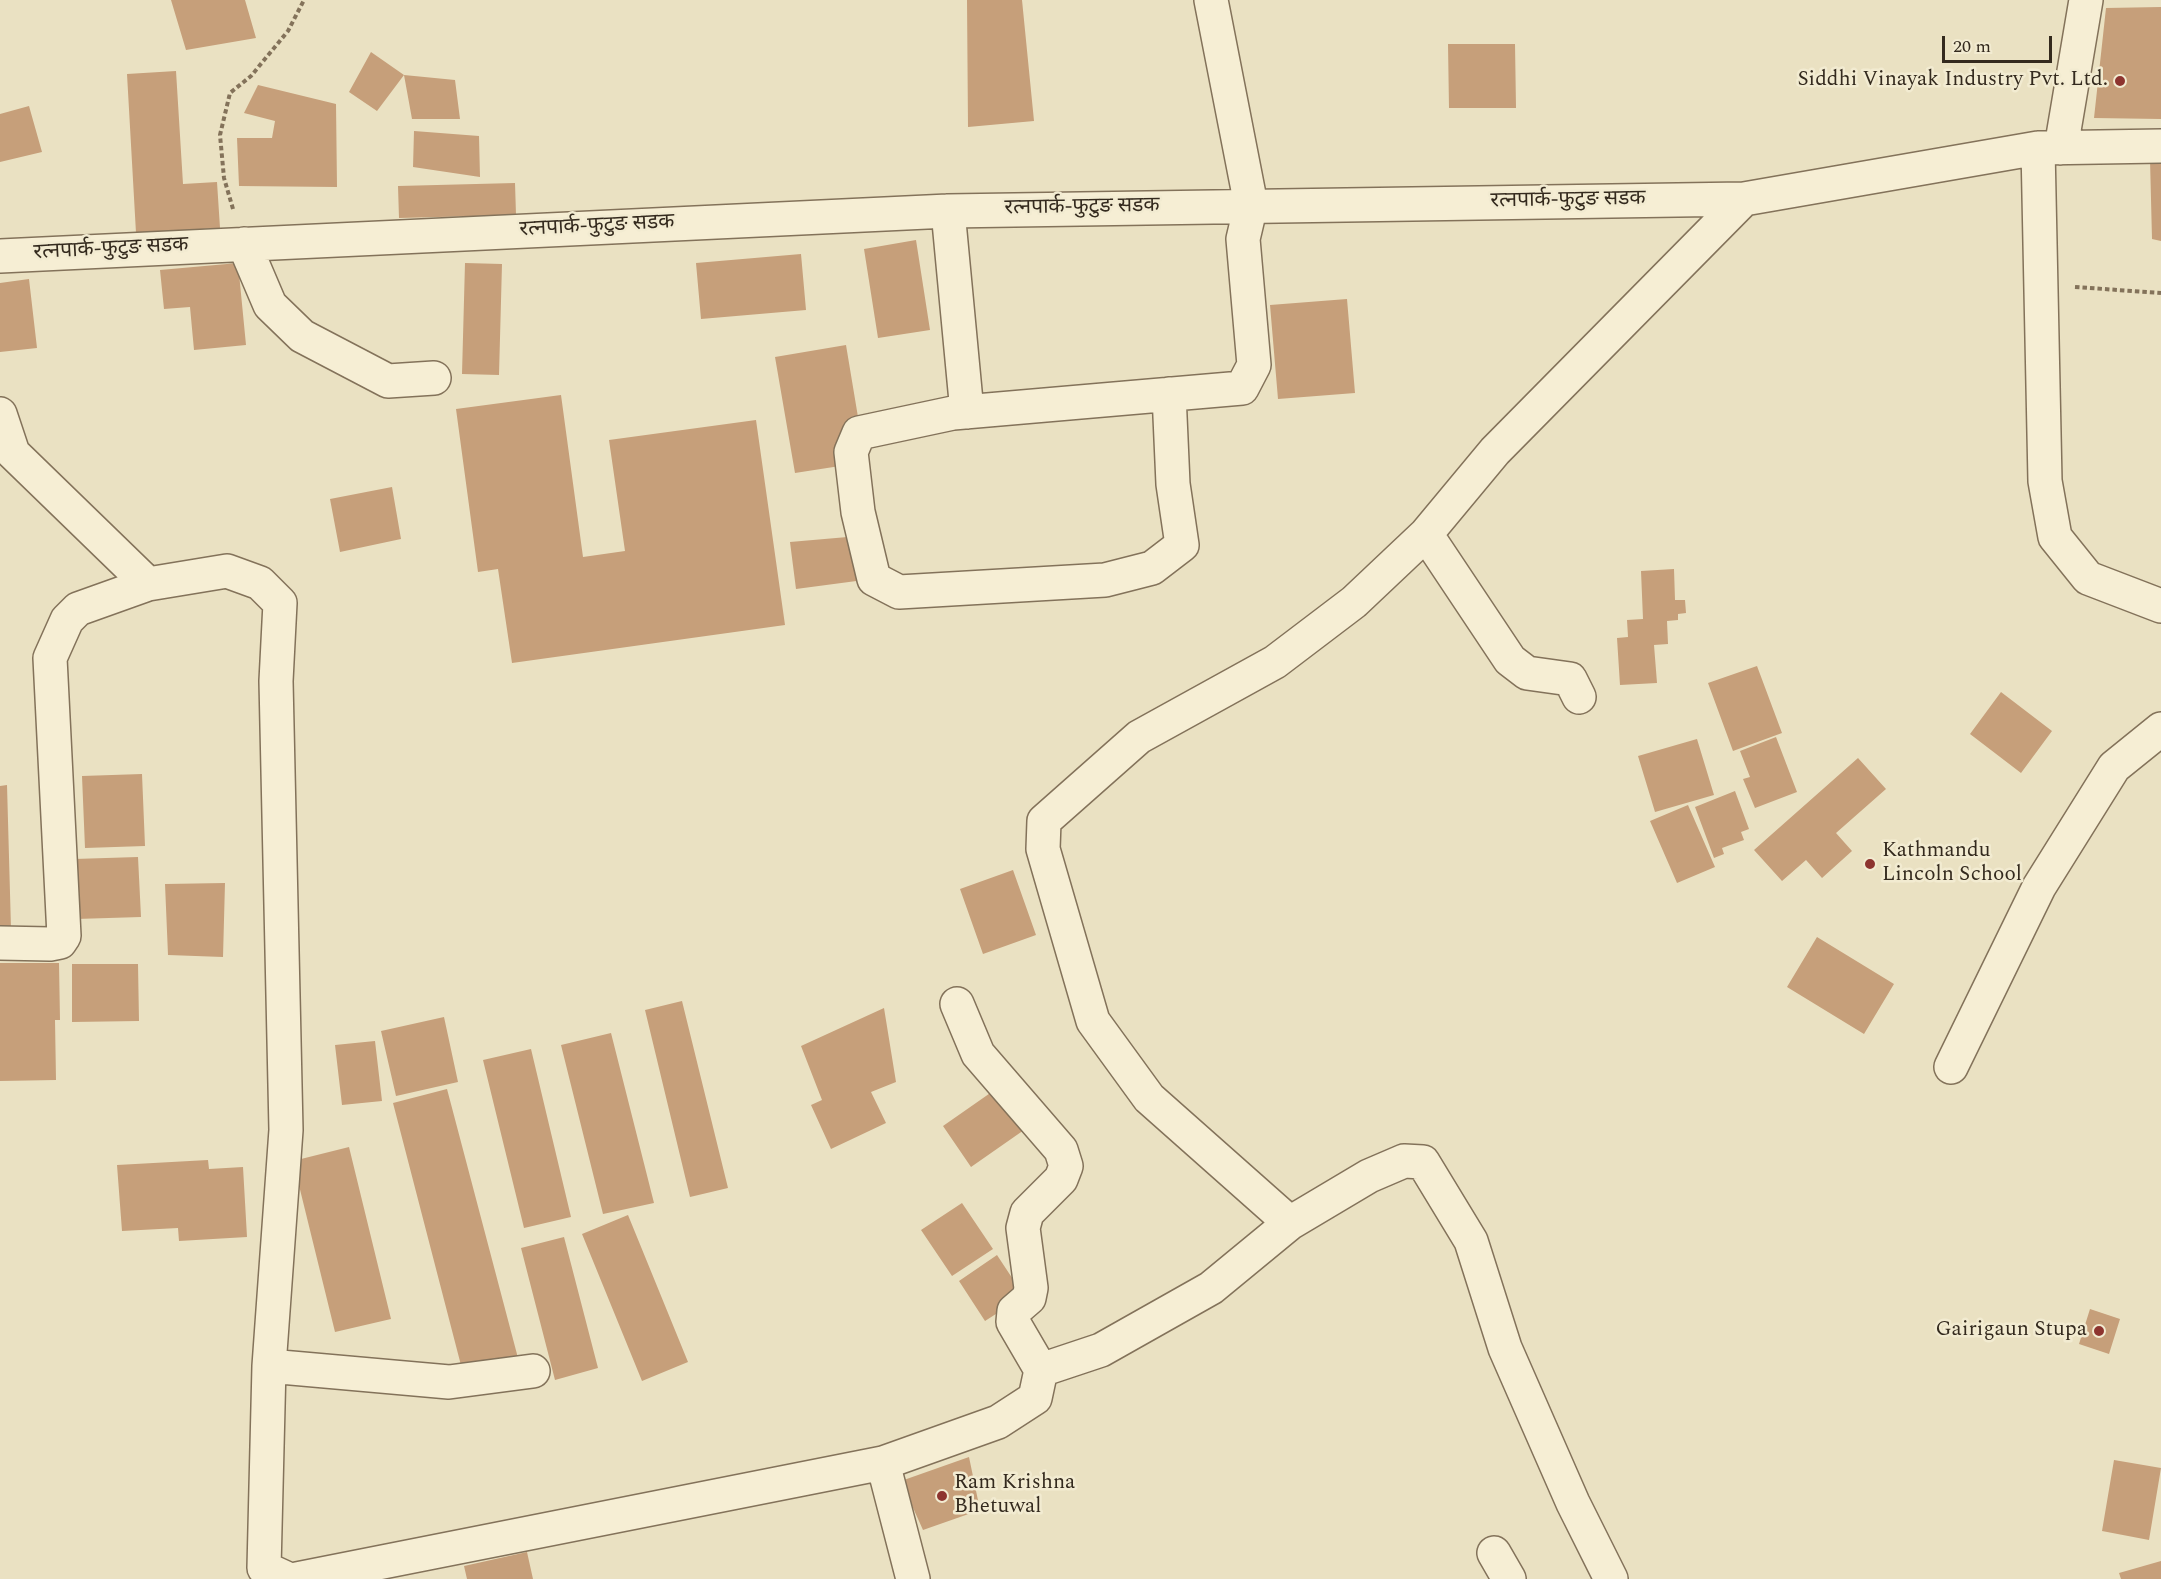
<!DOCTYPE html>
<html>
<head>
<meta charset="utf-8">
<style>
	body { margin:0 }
	#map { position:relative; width:2161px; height:1579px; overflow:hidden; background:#eae1c2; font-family:Spectral,serif }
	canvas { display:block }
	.scale { position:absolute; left:1942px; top:36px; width:110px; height:27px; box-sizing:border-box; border:3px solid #342a1e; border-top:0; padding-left:8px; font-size:18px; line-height:21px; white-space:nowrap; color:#342a1e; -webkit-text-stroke:4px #f2ebd1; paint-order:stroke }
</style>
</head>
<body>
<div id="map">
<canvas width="2161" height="1579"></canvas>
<div class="scale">20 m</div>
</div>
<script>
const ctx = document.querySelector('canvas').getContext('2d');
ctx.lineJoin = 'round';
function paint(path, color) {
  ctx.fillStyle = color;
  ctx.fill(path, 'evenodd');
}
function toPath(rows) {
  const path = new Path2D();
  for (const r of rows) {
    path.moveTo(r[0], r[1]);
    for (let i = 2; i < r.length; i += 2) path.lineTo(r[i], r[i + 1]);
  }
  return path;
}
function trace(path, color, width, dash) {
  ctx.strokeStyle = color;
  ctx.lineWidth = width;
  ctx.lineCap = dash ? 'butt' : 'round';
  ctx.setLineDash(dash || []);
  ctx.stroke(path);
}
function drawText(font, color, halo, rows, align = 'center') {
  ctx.font = font + ' Spectral,"Noto Sans Devanagari",serif';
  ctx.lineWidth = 5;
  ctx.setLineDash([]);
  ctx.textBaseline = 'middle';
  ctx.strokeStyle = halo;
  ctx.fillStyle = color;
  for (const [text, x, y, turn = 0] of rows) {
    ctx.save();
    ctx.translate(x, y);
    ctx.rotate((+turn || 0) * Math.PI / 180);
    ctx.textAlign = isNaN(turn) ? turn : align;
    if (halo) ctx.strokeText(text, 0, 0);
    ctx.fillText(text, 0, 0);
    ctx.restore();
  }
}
const building = toPath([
	[171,0,245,0,256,38,186,50],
	[967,0,1022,0,1034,121,968,127],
	[2161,7,2161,119,2094,118,2106,8],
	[1448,44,1515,44,1516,108,1449,108],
	[371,52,404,75,377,111,349,92],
	[176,71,183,184,217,182,220,228,136,233,127,74],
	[404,75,455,80,460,119,412,119],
	[258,85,336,104,337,187,239,186,237,138,272,138,275,121,244,113],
	[29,106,42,152,0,162,0,114],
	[414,131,479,136,480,177,413,167],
	[2150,159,2161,159,2161,241,2152,239],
	[515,183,516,215,399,218,398,186],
	[916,240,930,330,878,338,864,249],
	[801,254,806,310,701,319,696,263],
	[238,263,246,345,194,350,190,307,164,309,160,270],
	[465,263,502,264,499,375,462,374],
	[29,279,37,348,0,352,0,283],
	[1347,299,1355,393,1278,399,1270,305],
	[846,345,858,417,842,429,840,466,795,473,775,357],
	[561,395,583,557,625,551,609,440,756,420,785,625,512,663,498,569,478,572,456,409],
	[392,487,401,539,340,552,330,499],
	[859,536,864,580,796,589,790,542],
	[1674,569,1675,600,1685,600,1686,613,1678,614,1678,620,1667,621,1668,644,1654,645,1657,683,1620,685,1617,638,1628,637,1627,620,1643,619,1641,571],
	[1757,666,1782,733,1733,751,1708,683],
	[2001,692,2052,731,2021,773,1970,734],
	[1776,737,1797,792,1755,808,1743,779,1750,777,1740,751],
	[1697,739,1714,795,1655,812,1638,756],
	[1858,758,1886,789,1836,833,1852,851,1822,878,1806,860,1782,881,1754,850],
	[142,774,145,846,85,848,82,776],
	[7,785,11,929,0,930,0,786],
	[1735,791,1749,829,1741,832,1744,840,1722,848,1724,854,1714,858,1695,807],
	[1688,805,1715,867,1677,883,1650,821],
	[138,857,141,917,76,919,74,859],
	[1013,870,1036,935,983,954,960,889],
	[225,883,223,957,168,955,165,884],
	[1817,937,1894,984,1864,1034,1787,987],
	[0,963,59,963,60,1020,55,1020,56,1080,0,1081],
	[72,964,138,964,139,1021,72,1022],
	[682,1001,728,1188,690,1197,645,1010],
	[884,1008,896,1082,871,1092,886,1123,831,1149,811,1105,822,1100,801,1046],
	[444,1017,458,1082,396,1096,381,1031],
	[611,1033,654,1203,603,1214,561,1045],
	[375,1041,382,1101,342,1105,335,1045],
	[531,1049,571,1217,524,1228,483,1060],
	[447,1089,518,1358,463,1373,393,1103],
	[996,1089,1024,1130,971,1167,943,1126],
	[349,1147,391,1319,335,1332,293,1161],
	[208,1160,209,1169,243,1167,247,1237,179,1241,178,1228,122,1231,117,1165],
	[962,1203,993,1249,952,1276,921,1230],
	[628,1215,688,1362,642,1381,582,1234],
	[564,1237,598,1368,555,1380,521,1248],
	[997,1255,1024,1296,985,1321,959,1281],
	[2090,1309,2120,1319,2109,1354,2079,1344],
	[969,1457,980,1510,923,1530,901,1481],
	[2114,1460,2161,1468,2149,1540,2102,1531],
	[527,1552,533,1579,467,1579,464,1566],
	[2161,1561,2161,1579,2121,1579,2119,1573]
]);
const path = toPath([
	[233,209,224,178,220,135,230,93,251,76,288,31,304,0],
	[2075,287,2161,293]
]);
const minor = toPath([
	[2038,148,2045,481,2055,537,2088,578,2161,606],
	[2061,148,2086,0],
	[948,211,967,412],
	[244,244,270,305,302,336,388,381,434,378],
	[0,256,948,211,1744,199,2038,148,2161,146],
	[1169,394,1173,484,1182,545,1152,568,1105,580,899,592,874,579,858,512,851,452,859,433,953,413,1242,388,1254,365,1243,239,1251,205,1211,0],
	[0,414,13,453,148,584,227,571,260,583,280,603,276,681,286,1130,269,1366,264,1568,288,1579],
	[1426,534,1510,660,1527,673,1570,679,1579,697],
	[0,943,50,944,60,942,64,936,50,658,67,620,78,609,148,584],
	[1951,1067,2039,887,2114,767,2161,729],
	[1290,1223,1149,1098,1093,1021,1043,849,1044,821,1139,737,1275,662,1354,602,1426,534,1495,451,1744,199],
	[269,1366,449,1382,533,1371],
	[1041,1370,1101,1350,1211,1288,1290,1223,1369,1176,1404,1161,1423,1162,1471,1241,1505,1348,1573,1503,1611,1579],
	[883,1463,998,1422,1035,1398,1041,1370,1013,1322,1014,1311,1029,1298,1031,1288,1023,1228,1027,1213,1061,1179,1066,1166,1061,1150,978,1054,957,1004],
	[1494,1553,1509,1579],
	[297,1579,883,1463,913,1579]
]);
const markers = [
	[2120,81,6,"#8d342f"],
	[1870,864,6,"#8d342f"],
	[2099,1331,6,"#8d342f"],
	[942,1496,6,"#8d342f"]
];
const poiNames = [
	["Siddhi Vinayak Industry Pvt. Ltd.",2108,81],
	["Kathmandu",1882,852,"left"],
	["Lincoln School",1882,876,"left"],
	["Gairigaun Stupa",2087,1331],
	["Ram Krishna",954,1484,"left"],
	["Bhetuwal",954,1508,"left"]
];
const streetNames = [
	["रत्नपार्क-फुटुङ सडक",1568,201,-1],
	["रत्नपार्क-फुटुङ सडक",1082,208,-1],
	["रत्नपार्क-फुटुङ सडक",597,227,-3],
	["रत्नपार्क-फुटुङ सडक",111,250,-3]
];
paint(building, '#c69f7a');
trace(minor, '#83725a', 36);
trace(path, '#83725a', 4, [4.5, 3]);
trace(minor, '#f6eed4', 33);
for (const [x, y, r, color] of markers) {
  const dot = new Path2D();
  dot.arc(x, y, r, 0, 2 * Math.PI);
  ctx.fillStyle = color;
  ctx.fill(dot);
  trace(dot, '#f2ebd1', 2);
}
drawText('21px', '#342a1e', '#f2ebd1', poiNames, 'right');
drawText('21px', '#342a1e', '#f2ebd1', streetNames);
</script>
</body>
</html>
